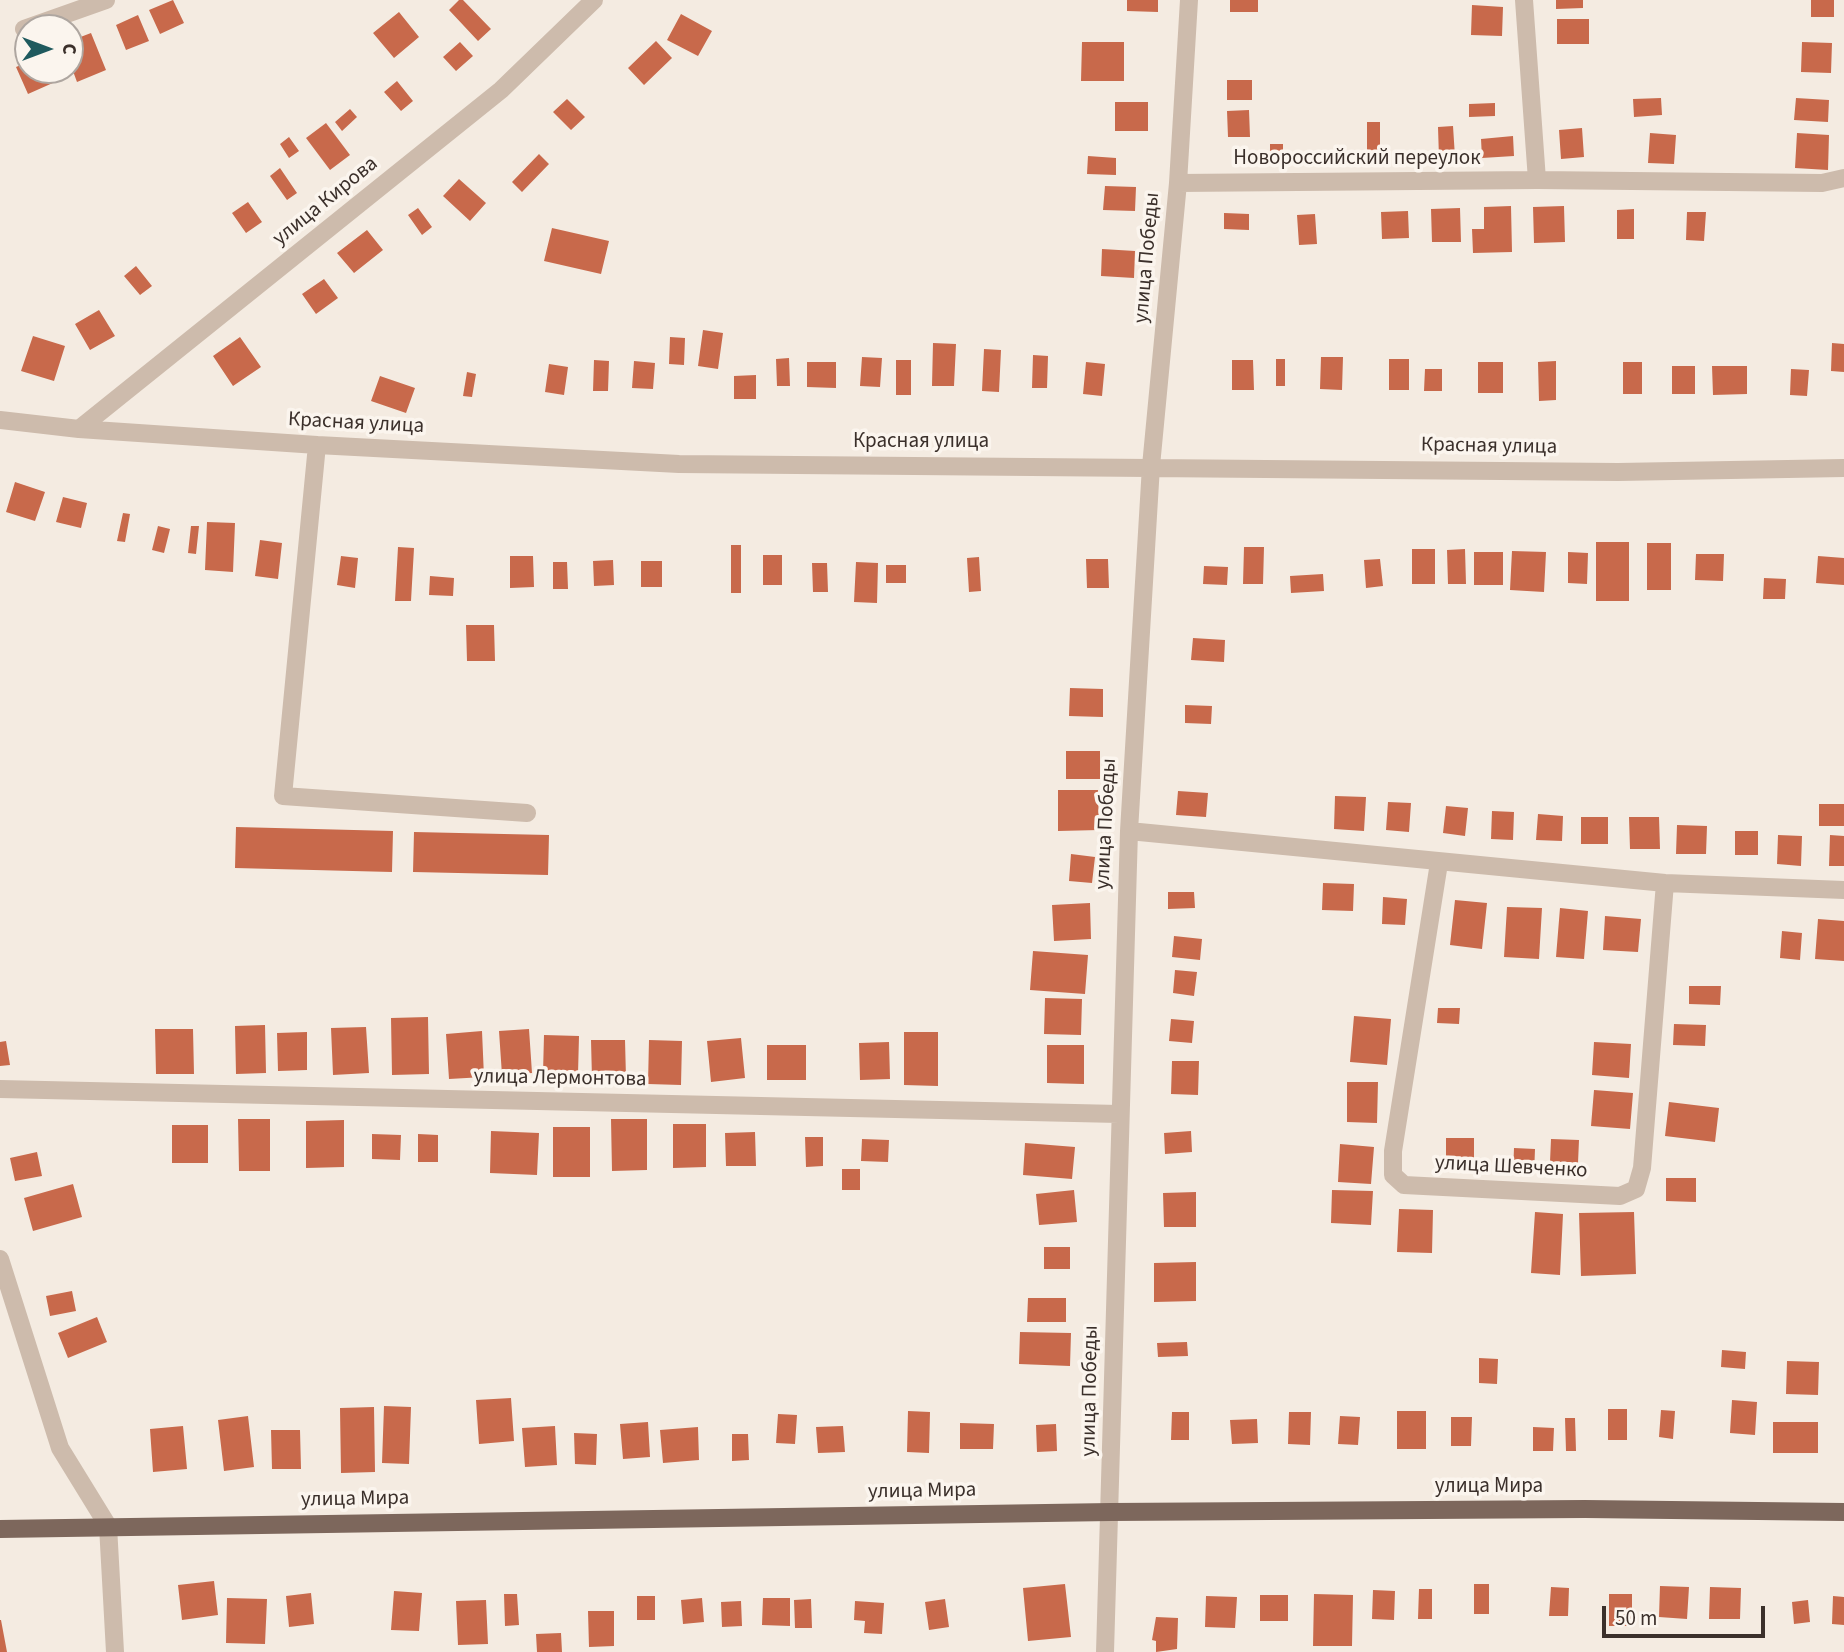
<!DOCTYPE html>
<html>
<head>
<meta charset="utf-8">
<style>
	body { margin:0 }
	#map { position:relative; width:1844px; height:1652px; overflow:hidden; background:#f4ebe1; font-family:"Source Sans 3",sans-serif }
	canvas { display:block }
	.north { position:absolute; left:14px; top:14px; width:70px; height:70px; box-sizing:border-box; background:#fbf5ee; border:2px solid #aea6a0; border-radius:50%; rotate:90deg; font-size:19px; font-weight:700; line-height:28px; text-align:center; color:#3b302b }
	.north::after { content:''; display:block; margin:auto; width:24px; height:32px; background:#1f5a5e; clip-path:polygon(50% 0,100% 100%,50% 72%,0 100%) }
	.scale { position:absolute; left:1602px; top:1606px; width:163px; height:32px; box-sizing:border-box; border:4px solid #3b302b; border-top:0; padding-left:9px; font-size:21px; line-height:24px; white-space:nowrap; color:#3b302b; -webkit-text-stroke:5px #fbf5ee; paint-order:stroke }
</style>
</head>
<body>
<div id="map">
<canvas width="1844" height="1652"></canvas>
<div class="north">С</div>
<div class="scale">50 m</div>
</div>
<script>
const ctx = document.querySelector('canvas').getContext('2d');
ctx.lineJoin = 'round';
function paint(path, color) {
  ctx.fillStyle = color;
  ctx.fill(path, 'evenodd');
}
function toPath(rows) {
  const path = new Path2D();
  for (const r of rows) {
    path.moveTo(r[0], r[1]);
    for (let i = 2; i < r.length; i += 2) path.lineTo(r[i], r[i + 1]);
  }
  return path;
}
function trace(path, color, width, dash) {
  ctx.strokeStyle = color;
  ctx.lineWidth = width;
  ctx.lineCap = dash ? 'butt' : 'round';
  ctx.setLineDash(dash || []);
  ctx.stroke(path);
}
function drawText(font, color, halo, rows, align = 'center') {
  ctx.font = font + ' "Source Sans 3",sans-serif';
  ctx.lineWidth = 7;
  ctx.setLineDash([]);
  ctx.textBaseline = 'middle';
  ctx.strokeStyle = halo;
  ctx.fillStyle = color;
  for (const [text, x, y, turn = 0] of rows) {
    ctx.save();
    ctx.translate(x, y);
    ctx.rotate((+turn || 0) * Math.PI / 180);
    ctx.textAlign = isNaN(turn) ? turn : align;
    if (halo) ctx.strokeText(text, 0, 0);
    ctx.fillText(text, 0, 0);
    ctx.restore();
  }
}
const building = toPath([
	[173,0,184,23,160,34,149,10],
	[459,0,463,0,491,29,478,41,449,10],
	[1127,0,1158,0,1158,12,1127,11],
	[1230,0,1258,0,1258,12,1230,12],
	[1556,0,1583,0,1583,8,1556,9],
	[1811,0,1834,0,1834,17,1811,17],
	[1472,5,1503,7,1502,36,1471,35],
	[399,12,419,37,394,58,373,33],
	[681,14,712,31,698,56,667,40],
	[138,15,149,41,126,50,116,25],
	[1557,19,1589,19,1589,44,1557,44],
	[91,33,106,70,77,82,70,63,70,41],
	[656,41,672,58,644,85,628,68],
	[460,42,473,56,456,71,443,57],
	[1082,42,1124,42,1124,81,1081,81],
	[1802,42,1832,43,1831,73,1801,72],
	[28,62,28,70,50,70,55,82,28,94,16,67],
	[1227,80,1252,80,1252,100,1227,100],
	[397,81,413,101,401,111,384,92],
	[1661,98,1662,115,1634,117,1633,99],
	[1796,98,1829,100,1828,122,1794,120],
	[567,99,585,117,571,130,553,112],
	[1115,102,1148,102,1148,131,1115,131],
	[1495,103,1495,116,1469,117,1469,104],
	[350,109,357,117,342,131,335,122],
	[1249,110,1250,137,1228,137,1227,111],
	[1367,122,1380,122,1380,161,1367,161],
	[326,123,350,155,330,170,306,138],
	[1453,126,1455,157,1439,158,1438,127],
	[1582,128,1584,157,1561,159,1559,130],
	[1650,133,1676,135,1674,164,1648,163],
	[1797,133,1829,135,1828,170,1795,168],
	[1513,136,1514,156,1482,158,1481,139],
	[289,137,299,151,289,158,280,144],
	[1270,144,1283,144,1283,161,1270,161],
	[539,154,549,164,522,192,512,182],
	[1088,156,1116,158,1116,175,1087,174],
	[280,168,297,193,287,200,270,176],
	[459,179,486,203,470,221,443,196],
	[1105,186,1136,187,1135,211,1103,210],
	[248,202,262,222,246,233,232,213],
	[1511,206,1512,252,1473,253,1472,229,1484,229,1484,207],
	[1564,206,1565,242,1534,243,1533,207],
	[418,208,432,227,422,235,408,215],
	[1460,208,1461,242,1432,242,1431,209],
	[1634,209,1634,239,1617,239,1617,210],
	[1408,211,1409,238,1382,239,1381,212],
	[1687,212,1706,212,1704,241,1686,240],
	[1224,213,1249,214,1249,230,1224,229],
	[1315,214,1317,244,1299,245,1297,215],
	[552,228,609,241,601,274,544,261],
	[367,230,383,250,354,273,337,253],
	[1102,249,1135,251,1134,278,1101,276],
	[136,266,152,286,140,295,124,276],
	[324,279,338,298,316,314,302,294],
	[99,310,115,336,90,350,75,324],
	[703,330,723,333,718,369,698,366],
	[33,336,65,346,54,381,21,371],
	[240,337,261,367,233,386,213,356],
	[670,337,685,338,684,365,669,364],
	[933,343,956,344,954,386,932,386],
	[1832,343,1844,344,1844,372,1831,371],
	[984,349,1001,350,999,392,982,391],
	[1033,355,1048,356,1047,388,1032,388],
	[862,357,882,358,880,387,860,386],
	[1321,357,1343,357,1342,390,1320,389],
	[789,358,790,386,777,386,776,359],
	[1276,359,1285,359,1285,386,1276,386],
	[1389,359,1409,359,1409,390,1389,390],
	[594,360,609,361,608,391,593,391],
	[896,360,911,360,911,395,896,395],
	[1232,360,1253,360,1254,390,1232,390],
	[634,361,655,363,653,389,632,388],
	[1556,361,1556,400,1539,401,1538,362],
	[807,362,836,362,836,388,807,387],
	[1086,362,1105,364,1102,396,1083,394],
	[1478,362,1503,362,1503,393,1478,393],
	[1623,362,1642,362,1642,394,1623,394],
	[549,364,568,367,564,395,545,392],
	[1672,366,1695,366,1695,394,1672,394],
	[1712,366,1747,366,1747,394,1713,395],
	[1425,369,1442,369,1442,391,1424,391],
	[1791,369,1809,370,1807,396,1790,395],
	[467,372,476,374,472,397,463,396],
	[756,375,756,399,734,399,734,376],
	[380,376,415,388,406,413,371,401],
	[15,482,45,492,35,521,6,512],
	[63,497,87,503,81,528,56,522],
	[123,513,130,514,125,542,117,541],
	[207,522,235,523,233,572,205,570],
	[158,526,170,529,164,553,152,550],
	[191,526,199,526,196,554,188,553],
	[260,540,282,543,278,579,255,576],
	[1596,542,1629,542,1629,601,1596,601],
	[1647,543,1671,543,1671,590,1647,590],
	[731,545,741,545,741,593,731,593],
	[398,547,414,548,411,601,395,601],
	[1244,547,1264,547,1263,584,1243,584],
	[1412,549,1435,549,1435,584,1412,584],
	[1465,549,1466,584,1448,584,1447,550],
	[1512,551,1546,552,1544,592,1510,590],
	[1474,552,1503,552,1503,585,1474,585],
	[1568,552,1588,553,1587,584,1568,583],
	[1696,554,1724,554,1723,581,1695,580],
	[763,555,782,555,782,585,763,585],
	[341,556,358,558,355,588,337,585],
	[510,556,533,556,534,587,510,588],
	[1818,556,1844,558,1844,585,1816,583],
	[979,557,981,591,969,592,967,558],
	[1086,559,1108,559,1109,588,1087,588],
	[1380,559,1383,586,1366,588,1364,560],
	[613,560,614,585,594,586,593,561],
	[641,561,662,561,662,587,641,587],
	[553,562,567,562,568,589,553,589],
	[856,562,878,563,877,603,854,602],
	[812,563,827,563,828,592,813,592],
	[886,565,906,565,906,583,886,583],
	[1204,566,1228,567,1227,585,1203,584],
	[1323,574,1324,591,1291,593,1290,576],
	[430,576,454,578,453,596,429,595],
	[1764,578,1786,579,1785,599,1763,599],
	[466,625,494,625,495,661,467,661],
	[1193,638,1225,640,1224,662,1191,660],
	[1070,688,1103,689,1103,717,1069,716],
	[1185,705,1212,706,1211,724,1185,723],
	[1066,751,1100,751,1100,779,1066,779],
	[1058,790,1098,790,1099,830,1058,831],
	[1178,791,1208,793,1206,817,1176,815],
	[1335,796,1366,797,1364,831,1334,829],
	[1388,802,1411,803,1409,832,1386,830],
	[1819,804,1844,804,1844,826,1819,826],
	[1446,806,1468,808,1465,836,1443,833],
	[1492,811,1514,812,1513,840,1491,839],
	[1538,814,1563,816,1562,841,1536,840],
	[1581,817,1608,817,1608,844,1581,844],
	[1629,817,1659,817,1660,849,1630,849],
	[1677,825,1707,826,1706,854,1676,854],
	[236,827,393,831,392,872,235,868],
	[1735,831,1758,831,1758,855,1735,855],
	[414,832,549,835,548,875,413,872],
	[1778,835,1802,836,1801,866,1777,864],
	[1830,835,1844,836,1844,866,1829,866],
	[1071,854,1095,857,1092,883,1069,881],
	[1323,883,1354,884,1353,911,1322,910],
	[1168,892,1194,892,1195,908,1168,909],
	[1383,897,1407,899,1405,925,1382,924],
	[1455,900,1487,903,1482,949,1450,945],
	[1090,903,1091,939,1054,941,1052,905],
	[1507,907,1542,908,1539,959,1504,957],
	[1560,908,1588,911,1584,959,1556,957],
	[1605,916,1641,919,1638,952,1603,950],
	[1818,919,1844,921,1844,961,1815,959],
	[1782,931,1802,933,1800,960,1780,958],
	[1174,936,1202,939,1200,960,1172,957],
	[1033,951,1088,955,1085,994,1030,990],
	[1175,970,1197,972,1194,996,1173,993],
	[1689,986,1721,986,1720,1005,1689,1004],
	[1045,998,1082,999,1081,1035,1044,1034],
	[1438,1008,1460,1008,1459,1024,1437,1023],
	[1354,1016,1391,1019,1387,1065,1350,1062],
	[428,1017,429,1074,392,1075,391,1018],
	[1171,1019,1194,1021,1192,1043,1169,1041],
	[1674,1024,1706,1025,1705,1046,1673,1045],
	[265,1025,266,1073,236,1074,235,1026],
	[366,1027,369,1073,333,1075,331,1028],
	[155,1029,193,1029,194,1074,156,1074],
	[529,1029,532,1073,502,1075,499,1031],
	[482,1031,484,1077,449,1079,446,1034],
	[307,1032,307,1070,278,1071,277,1033],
	[904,1032,938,1032,938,1086,904,1085],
	[544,1035,579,1036,578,1074,543,1073],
	[741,1038,745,1078,711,1082,707,1041],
	[591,1040,625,1040,626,1078,592,1079],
	[649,1040,682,1041,681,1085,648,1084],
	[6,1041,10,1065,0,1066,0,1042],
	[889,1042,890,1079,860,1080,859,1043],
	[1594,1042,1631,1044,1629,1078,1592,1075],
	[767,1045,806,1045,806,1080,767,1080],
	[1047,1045,1084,1045,1084,1084,1047,1083],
	[1172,1061,1199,1061,1198,1095,1171,1094],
	[1347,1082,1378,1082,1377,1123,1347,1122],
	[1594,1090,1633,1093,1630,1129,1591,1126],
	[1669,1102,1719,1108,1715,1142,1665,1136],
	[238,1119,270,1119,270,1171,239,1171],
	[611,1119,647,1119,647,1170,612,1171],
	[344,1120,344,1167,306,1168,306,1121],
	[673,1124,706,1124,706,1167,673,1168],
	[172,1125,208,1125,208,1163,172,1163],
	[553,1127,590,1127,590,1177,553,1177],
	[491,1131,539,1133,537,1175,490,1173],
	[1191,1131,1192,1152,1165,1154,1164,1133],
	[755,1132,756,1166,726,1166,725,1133],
	[372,1134,401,1135,400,1160,372,1159],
	[418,1134,438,1135,438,1162,418,1162],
	[805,1137,823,1137,823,1166,806,1167],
	[1446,1138,1474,1138,1474,1159,1446,1159],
	[862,1139,889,1140,888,1162,861,1161],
	[1551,1139,1579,1140,1578,1163,1550,1162],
	[1025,1143,1075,1147,1072,1179,1023,1175],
	[1340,1144,1374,1147,1371,1184,1338,1182],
	[1514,1148,1535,1149,1534,1175,1513,1174],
	[37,1152,42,1176,15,1181,10,1158],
	[842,1169,860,1169,860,1190,842,1190],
	[1666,1178,1696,1178,1696,1202,1666,1201],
	[73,1184,82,1217,33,1231,24,1198],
	[1074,1190,1077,1222,1039,1225,1036,1194],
	[1332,1190,1373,1191,1371,1225,1331,1223],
	[1196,1192,1196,1227,1164,1227,1163,1193],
	[1399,1209,1433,1210,1432,1253,1397,1252],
	[1535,1212,1563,1214,1560,1275,1531,1273],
	[1634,1212,1636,1274,1581,1276,1579,1213],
	[1044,1247,1070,1247,1070,1269,1044,1269],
	[1196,1262,1196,1301,1154,1302,1154,1263],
	[72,1291,76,1311,50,1316,46,1296],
	[1028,1298,1066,1298,1066,1322,1027,1322],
	[97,1317,107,1342,68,1358,58,1333],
	[1020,1332,1071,1333,1070,1366,1019,1364],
	[1187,1342,1188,1356,1158,1357,1157,1343],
	[1722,1350,1746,1352,1745,1369,1721,1367],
	[1479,1358,1498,1359,1497,1384,1479,1383],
	[1787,1361,1819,1362,1818,1395,1786,1394],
	[511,1398,514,1441,479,1444,476,1400],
	[1732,1400,1757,1402,1755,1435,1730,1433],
	[384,1406,411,1407,409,1464,382,1463],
	[374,1407,375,1472,341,1473,340,1408],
	[1608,1409,1627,1409,1627,1440,1608,1440],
	[1661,1410,1675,1411,1673,1439,1659,1437],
	[908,1411,930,1412,929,1453,907,1452],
	[1397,1411,1426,1411,1426,1449,1397,1449],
	[1172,1412,1189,1412,1189,1440,1171,1440],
	[1289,1412,1311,1412,1310,1445,1288,1444],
	[778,1414,797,1415,795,1444,776,1443],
	[248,1416,254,1467,224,1471,218,1420],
	[1340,1416,1360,1417,1358,1445,1338,1444],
	[1451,1417,1472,1417,1471,1446,1451,1446],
	[1565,1418,1575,1418,1576,1451,1566,1451],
	[1257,1419,1258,1443,1232,1444,1230,1420],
	[648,1422,650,1457,623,1459,620,1424],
	[1773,1422,1818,1422,1818,1453,1773,1453],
	[960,1423,994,1424,993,1449,960,1449],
	[1056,1424,1057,1451,1037,1452,1036,1425],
	[183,1426,187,1469,153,1472,150,1429],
	[555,1426,557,1465,525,1467,522,1428],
	[843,1426,845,1452,818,1453,816,1427],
	[698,1427,699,1460,663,1463,660,1430],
	[1533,1427,1554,1428,1553,1451,1533,1451],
	[271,1430,300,1430,301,1469,272,1469],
	[574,1433,597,1434,596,1465,575,1464],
	[732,1434,748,1434,749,1460,732,1461],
	[214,1581,218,1615,182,1620,178,1585],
	[1065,1584,1071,1637,1028,1641,1023,1588],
	[1474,1584,1489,1584,1489,1614,1474,1614],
	[1660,1586,1689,1587,1687,1619,1659,1617],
	[1551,1587,1569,1588,1568,1616,1549,1616],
	[1710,1587,1741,1588,1740,1619,1709,1619],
	[1419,1589,1432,1589,1432,1619,1418,1619],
	[1373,1590,1395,1591,1394,1620,1372,1619],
	[394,1591,422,1593,419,1631,391,1630],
	[311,1593,314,1624,289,1627,286,1596],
	[504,1594,517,1594,519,1625,505,1626],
	[1314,1594,1353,1595,1352,1646,1313,1646],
	[1609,1594,1632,1594,1632,1626,1609,1626],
	[1260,1595,1288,1595,1288,1621,1260,1621],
	[637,1596,655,1596,655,1620,637,1620],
	[1206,1596,1237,1597,1235,1628,1205,1627],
	[1833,1596,1844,1597,1844,1625,1832,1624],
	[227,1598,267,1599,265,1644,226,1643],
	[702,1598,704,1622,683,1624,681,1600],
	[763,1598,790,1598,790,1626,762,1625],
	[811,1599,812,1628,795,1628,794,1600],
	[945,1599,949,1627,929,1630,925,1602],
	[486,1600,488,1644,458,1645,456,1601],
	[1808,1600,1810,1622,1794,1624,1792,1602],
	[741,1601,742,1626,722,1627,721,1602],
	[855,1601,884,1603,882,1634,864,1633,865,1621,854,1620],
	[588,1611,614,1611,614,1646,589,1647],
	[1156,1617,1178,1618,1177,1649,1156,1652,1156,1641,1152,1640],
	[0,1620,1,1620,7,1652,0,1652],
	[561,1633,562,1652,537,1652,536,1634]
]);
const minor = toPath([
	[1524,0,1537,180],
	[24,29,106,0],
	[1178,183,1537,180,1822,183,1844,178],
	[0,420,79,429,317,445,679,464,1618,472,1844,468],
	[79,429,501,90,594,0],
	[317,445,283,796,527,813],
	[1129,831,1665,883,1844,890],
	[1439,863,1393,1151,1393,1175,1404,1185,1620,1196,1636,1189,1642,1168,1665,883],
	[0,1089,1119,1114],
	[0,1259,60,1448,108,1526,115,1652],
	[1105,1652,1129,831,1151,466,1178,183,1189,0]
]);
const major = toPath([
	[0,1529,1111,1512,1585,1509,1844,1512]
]);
const streetNames = [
	["Новороссийский переулок",1357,159],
	["улица Кирова",326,202,-39],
	["улица Победы",1148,258,-85],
	["Красная улица",356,424,3],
	["Красная улица",921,442],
	["Красная улица",1489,447,1],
	["улица Победы",1107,824,-87],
	["улица Лермонтова",560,1079,1],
	["улица Шевченко",1511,1168,3],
	["улица Победы",1091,1391,-89],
	["улица Мира",1489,1487],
	["улица Мира",922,1492,-1],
	["улица Мира",355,1500,-1]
];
paint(building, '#c8694b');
trace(minor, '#cdbbac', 18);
trace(major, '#7d675c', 18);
drawText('21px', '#3b302b', '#fbf5ee', streetNames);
</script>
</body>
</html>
